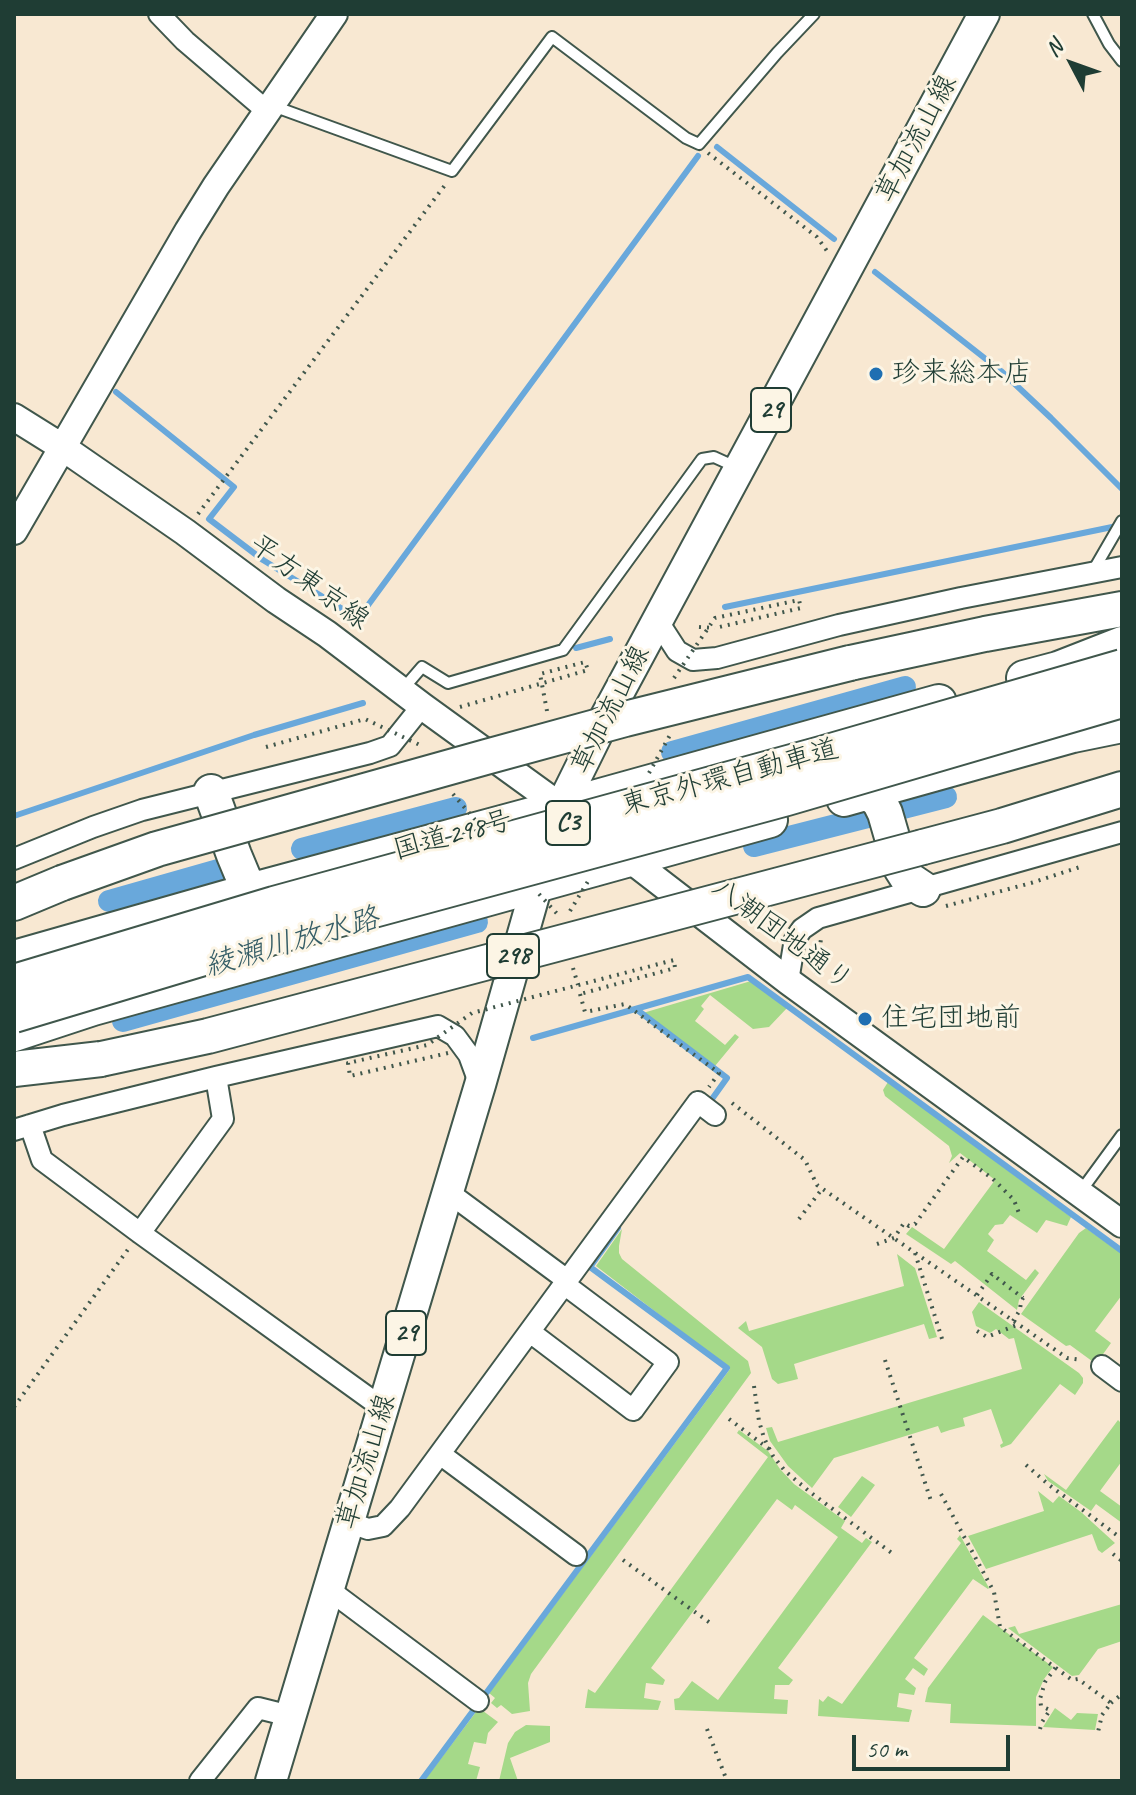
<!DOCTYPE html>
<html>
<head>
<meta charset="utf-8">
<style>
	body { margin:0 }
	#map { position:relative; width:1136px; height:1795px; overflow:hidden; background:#f8e8d2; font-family:Caveat,sans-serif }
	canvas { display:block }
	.frame { position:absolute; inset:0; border:16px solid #1f3d34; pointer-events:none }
	.north { position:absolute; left:1032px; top:24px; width:80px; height:80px; -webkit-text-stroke:6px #fcf5e5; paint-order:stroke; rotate:311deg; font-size:22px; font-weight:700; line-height:32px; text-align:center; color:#1f3d34 }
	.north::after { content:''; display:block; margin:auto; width:28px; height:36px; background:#1f3d34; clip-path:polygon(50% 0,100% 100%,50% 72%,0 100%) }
	.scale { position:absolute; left:852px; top:1735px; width:158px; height:36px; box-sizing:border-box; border:4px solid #1f3d34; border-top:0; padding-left:10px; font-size:24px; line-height:28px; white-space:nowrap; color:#1f3d34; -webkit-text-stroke:6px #fcf5e5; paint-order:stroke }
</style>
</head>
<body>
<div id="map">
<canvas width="1136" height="1795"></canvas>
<div class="frame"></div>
<div class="north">N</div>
<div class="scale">50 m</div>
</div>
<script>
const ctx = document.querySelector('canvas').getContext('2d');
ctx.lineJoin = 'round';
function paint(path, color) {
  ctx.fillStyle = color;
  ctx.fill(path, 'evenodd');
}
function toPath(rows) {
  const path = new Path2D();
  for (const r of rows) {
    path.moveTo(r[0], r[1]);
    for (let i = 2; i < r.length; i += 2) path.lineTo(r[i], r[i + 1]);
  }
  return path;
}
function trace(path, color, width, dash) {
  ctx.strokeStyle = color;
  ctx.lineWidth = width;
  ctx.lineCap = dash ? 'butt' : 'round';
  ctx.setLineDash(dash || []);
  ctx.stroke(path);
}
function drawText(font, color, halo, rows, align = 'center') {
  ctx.font = font + ' Caveat,"Klee One",sans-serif';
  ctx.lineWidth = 6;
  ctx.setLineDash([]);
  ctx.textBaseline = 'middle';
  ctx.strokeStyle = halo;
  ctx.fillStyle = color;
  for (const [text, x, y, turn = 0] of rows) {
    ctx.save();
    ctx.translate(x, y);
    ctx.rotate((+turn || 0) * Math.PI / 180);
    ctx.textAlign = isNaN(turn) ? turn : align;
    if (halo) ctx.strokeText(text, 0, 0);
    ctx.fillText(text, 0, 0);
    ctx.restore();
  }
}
const green = toPath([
	[751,981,787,1008,769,1027,753,1029,710,995,701,1006,704,1009,695,1021,725,1045,735,1034,739,1037,715,1066,643,1013],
	[888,1082,1071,1217,1067,1226,1046,1220,1037,1233,1010,1215,1003,1224,995,1225,988,1234,994,1240,987,1251,1026,1280,1035,1269,1039,1273,1019,1300,1017,1310,955,1261,951,1264,906,1234,912,1227,944,1249,995,1180,960,1153,949,1163,952,1156,949,1146,885,1096,883,1090],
	[1086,1228,1122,1254,1122,1295,1095,1331,1111,1343,1096,1364,1070,1345,1066,1346,1021,1314,1079,1233],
	[622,1229,619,1246,619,1253,622,1259,748,1361,751,1373,531,1674,528,1683,530,1711,512,1714,501,1705,497,1708,491,1703,495,1698,489,1693,730,1369,596,1266],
	[897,1254,915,1268,937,1337,929,1339,924,1324,794,1364,798,1379,778,1384,772,1379,762,1347,738,1328,746,1321,749,1331,904,1286],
	[979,1302,1079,1373,1083,1378,1083,1383,1075,1395,1060,1384,1011,1444,1001,1448,1000,1445,1003,1443,991,1409,963,1418,965,1426,950,1430,941,1433,938,1426,834,1458,812,1488,788,1466,770,1441,766,1428,772,1427,778,1442,1022,1369,1014,1338,1009,1339,996,1329,990,1333,976,1326,972,1312],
	[1118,1420,1122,1424,1122,1461,1100,1491,1122,1507,1122,1523,1096,1504,1091,1511,1048,1481,1044,1474,1066,1490],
	[739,1430,768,1451,780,1469,794,1484,845,1521,841,1528,862,1543,866,1538,872,1542,778,1668,793,1680,789,1685,775,1685,774,1699,788,1700,787,1714,675,1710,674,1699,679,1698,692,1681,718,1700,838,1537,795,1505,792,1510,777,1499,651,1668,665,1680,663,1685,646,1683,644,1698,661,1701,658,1710,585,1708,588,1689,595,1693,768,1457,737,1433],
	[862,1476,875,1485,851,1517,838,1507],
	[1038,1491,1053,1503,1059,1496,1081,1512,1115,1543,1102,1553,1098,1550,1092,1534,986,1569,968,1536,1044,1511],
	[960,1535,989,1588,988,1589,973,1579,914,1658,928,1669,924,1676,913,1668,905,1679,916,1688,914,1695,899,1693,897,1707,912,1710,909,1722,818,1716,819,1699,823,1702,828,1696,842,1704,961,1543,957,1539],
	[1122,1604,1122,1641,1098,1649,1079,1675,1072,1676,1008,1628,1015,1626,1019,1634],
	[983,1615,1053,1667,1044,1679,1036,1697,1036,1726,950,1723,951,1704,925,1702,928,1688],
	[479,1708,498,1722,488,1733,486,1744,474,1742,468,1764,480,1767,476,1781,424,1781],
	[1055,1708,1071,1720,1077,1713,1098,1714,1095,1730,1043,1727],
	[526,1725,550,1726,550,1742,510,1758,518,1781,499,1781,508,1743,515,1732]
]);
const stream = toPath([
	[717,147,834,239],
	[875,272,1001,371,1051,418,1122,489],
	[116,392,234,487,209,519,263,560,344,610,363,612,698,156],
	[725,607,1117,526],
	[576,648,610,639],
	[14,816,254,735,363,703],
	[636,1009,727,1078,707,1106],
	[533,1038,748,977,1122,1251],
	[421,1781,727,1368,590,1267,618,1228]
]);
const canal = toPath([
	[672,752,905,687],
	[754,846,946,797],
	[302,849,456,808],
	[109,901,218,870],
	[123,1021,477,922]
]);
const path = toPath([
	[708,153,817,237,827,251],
	[198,514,445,185],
	[699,627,715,628],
	[460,707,588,670,585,662],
	[946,906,1031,883,1083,866],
	[573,968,578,985],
	[816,974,821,939],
	[580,994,585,1012,625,1004,719,1073,709,1087],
	[732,1103,805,1160,817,1185,1067,1358,1082,1360],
	[799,1219,822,1189],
	[877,1244,894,1238,904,1223,909,1226,915,1224,963,1157,993,1179,1014,1200,1020,1216],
	[915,1253,943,1342],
	[977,1295,992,1274,1023,1298],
	[1013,1321,1020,1310,1021,1301,1026,1294],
	[977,1331,987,1337,1019,1324],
	[885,1360,931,1501],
	[754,1386,759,1421,764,1438,773,1456,785,1471,810,1492,893,1554],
	[14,1407,129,1248],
	[729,1419,769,1449],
	[1026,1465,1049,1485,1122,1539],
	[941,1494,994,1592,1000,1627,1072,1680,1078,1679,1111,1703,1102,1715,1098,1732],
	[1113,1554,1122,1561],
	[623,1560,713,1625],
	[1111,1703,1122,1694],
	[707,1729,727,1781],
	[1040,1729,1042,1722,1050,1710,1041,1706,1040,1699,1045,1682,1056,1667]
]);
const lane = toPath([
	[1093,14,1109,44,1122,61],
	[273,106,452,171,552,37,686,138,699,144,777,53,814,14],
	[1093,571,1122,521],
	[403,689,422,667,448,683,563,650,702,459,714,457,736,467],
	[1081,1191,1122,1135]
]);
const street = toPath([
	[159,14,185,41,268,112],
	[657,620,677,651,693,660,717,658,839,625,961,598,1122,567],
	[14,859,93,827,142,810,370,753,390,746,422,706],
	[788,981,795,939,802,929,818,918,1122,832],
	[30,1125,42,1160,140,1233,384,1409],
	[14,1130,63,1115,216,1077,438,1026,455,1036,469,1055,480,1085],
	[448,1192,567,1280],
	[140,1233,223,1119,216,1077],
	[530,1332,633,1410,668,1362,564,1284],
	[1102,1366,1122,1381],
	[440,1454,576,1555],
	[348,1522,368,1529,383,1526,400,1508,698,1102,715,1115],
	[328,1589,478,1701],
	[200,1781,258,1708,290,1716]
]);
const secondary = toPath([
	[14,417,62,447,185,532,276,600,327,634,422,706,571,814],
	[14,531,188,231,216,186,334,14],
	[618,850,788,981,1122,1224]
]);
const primary = toPath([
	[557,822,561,807,606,716,984,14],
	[271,1781,480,1085,542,867]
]);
const highway = toPath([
	[850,663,985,634,1122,609],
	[1024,678,1058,669,1122,644],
	[211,792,234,855,244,879,253,890],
	[868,792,879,801,885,813,901,868,908,879,923,889],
	[844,799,1073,735,1122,725],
	[923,847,1002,826,1122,789],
	[14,903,62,883],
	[14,958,253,890,561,807,939,702],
	[14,1034,93,1008,770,820],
	[14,1069,101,1059]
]);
const pathBridge = toPath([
	[674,678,715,618,799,600,801,608,715,628],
	[547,711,540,674,585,662],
	[266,747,365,719,422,746],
	[649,773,670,735],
	[453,794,476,821],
	[539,894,560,917],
	[570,911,590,878],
	[448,1053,350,1076,348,1063,427,1045,472,1013,674,960,675,968,580,994]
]);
const highwayBridge = toPath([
	[62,883,157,849,486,757,625,719,850,663],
	[14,982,274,904,821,754,1122,667],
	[14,1015,270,938,787,798,1122,700],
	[101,1059,208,1036,923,847]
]);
const markers = [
	[876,374,8,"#1f6fb2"],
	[865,1019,8,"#1f6fb2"]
];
const shields = [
	[771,410,40],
	[568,823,44],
	[513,956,52],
	[406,1333,40]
];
const shieldNames = [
	["29",771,410],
	["C3",568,823],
	["298",513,956],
	["29",406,1333]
];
const streetNames = [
	["草加流山線",917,139,-62],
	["平方東京線",309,583,36],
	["草加流山線",611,710,-63],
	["東京外環自動車道",730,778,-15],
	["国道298号",453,836,-15],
	["八潮団地通り",782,935,37],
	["草加流山線",367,1462,-73]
];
const poiNames = [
	["珍来総本店",892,374],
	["住宅団地前",881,1019]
];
const waterNames = [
	["綾瀬川放水路",292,943,-16]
];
paint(green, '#a5d989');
trace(stream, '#69a8db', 6);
trace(canal, '#69a8db', 22);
trace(lane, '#40574c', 14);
trace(street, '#40574c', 24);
trace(secondary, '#40574c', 30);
trace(primary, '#40574c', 34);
trace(highway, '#40574c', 38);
trace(path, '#40574c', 4, [2, 6]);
trace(lane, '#fff', 10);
trace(street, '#fff', 20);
trace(secondary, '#fff', 26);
trace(primary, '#fff', 30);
trace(highway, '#fff', 34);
trace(highwayBridge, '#40574c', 38, []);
trace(pathBridge, '#40574c', 4, [2, 6]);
trace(highwayBridge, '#fff', 34);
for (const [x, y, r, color] of markers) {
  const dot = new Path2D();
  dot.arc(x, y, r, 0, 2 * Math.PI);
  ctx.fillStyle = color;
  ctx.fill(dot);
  trace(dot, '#fcf5e5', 3);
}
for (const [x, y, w] of shields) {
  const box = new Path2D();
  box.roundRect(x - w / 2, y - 22, w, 44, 6);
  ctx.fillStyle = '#fcf5e5';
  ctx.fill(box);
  trace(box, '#1f3d34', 2);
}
drawText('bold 26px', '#1f3d34', null, shieldNames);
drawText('28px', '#1f3d34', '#fcf5e5', streetNames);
drawText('28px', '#1f3d34', '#fcf5e5', poiNames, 'left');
drawText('italic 30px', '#355d66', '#fcf5e5', waterNames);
</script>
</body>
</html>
